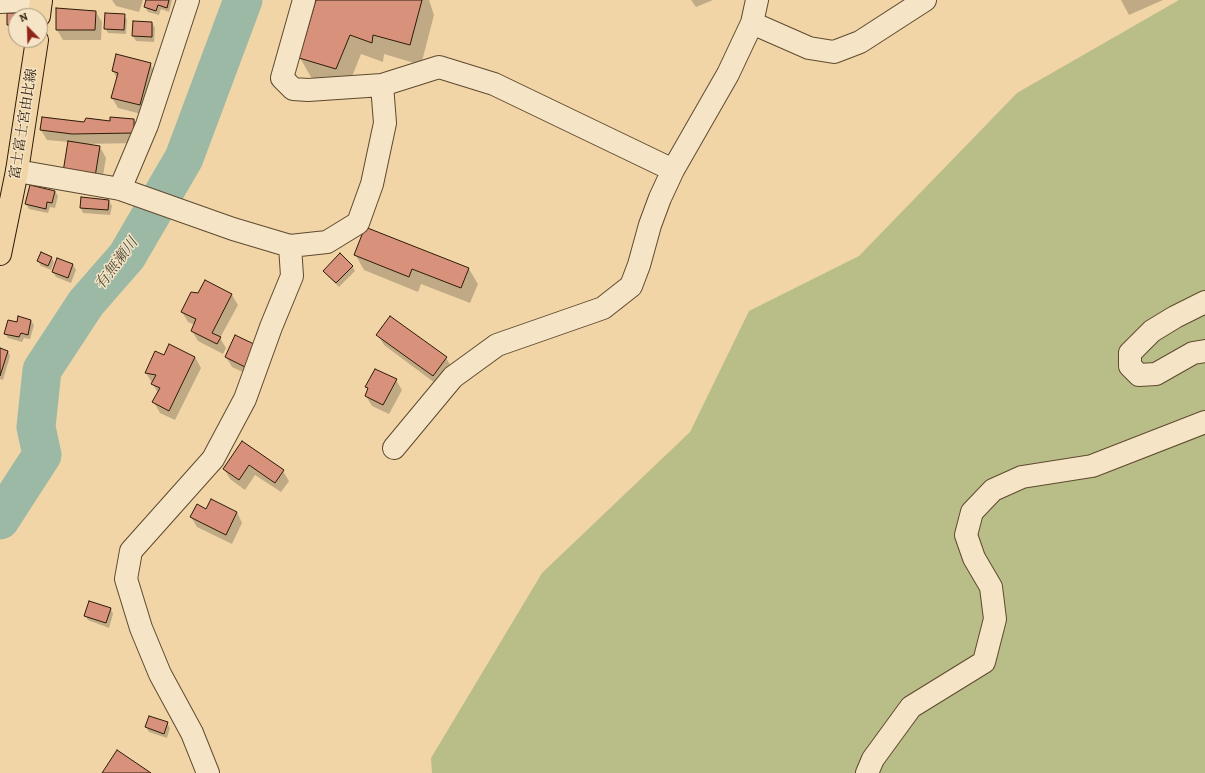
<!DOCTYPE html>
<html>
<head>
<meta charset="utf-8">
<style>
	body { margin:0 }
	#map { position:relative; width:1205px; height:773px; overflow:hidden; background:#f1d5a7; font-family:Alegreya,serif }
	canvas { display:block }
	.north { position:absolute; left:8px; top:8px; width:40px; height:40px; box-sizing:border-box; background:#f6e4c6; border:1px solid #a6947a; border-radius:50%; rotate:337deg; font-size:11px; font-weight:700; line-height:16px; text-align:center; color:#2d1b07 }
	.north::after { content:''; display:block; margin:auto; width:14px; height:18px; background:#8f2418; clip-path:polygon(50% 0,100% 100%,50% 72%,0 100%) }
</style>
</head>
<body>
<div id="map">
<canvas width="1205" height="773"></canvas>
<div class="north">N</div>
</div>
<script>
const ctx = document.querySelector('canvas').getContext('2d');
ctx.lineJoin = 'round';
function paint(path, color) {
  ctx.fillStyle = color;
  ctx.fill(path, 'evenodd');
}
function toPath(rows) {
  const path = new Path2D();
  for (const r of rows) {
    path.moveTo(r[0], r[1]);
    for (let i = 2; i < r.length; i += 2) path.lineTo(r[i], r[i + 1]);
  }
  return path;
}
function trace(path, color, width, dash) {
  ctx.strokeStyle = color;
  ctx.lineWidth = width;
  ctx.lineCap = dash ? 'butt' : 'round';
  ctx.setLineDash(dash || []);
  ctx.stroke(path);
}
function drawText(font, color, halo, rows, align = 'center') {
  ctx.font = font + ' Alegreya,"Noto Serif JP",serif';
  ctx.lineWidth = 3;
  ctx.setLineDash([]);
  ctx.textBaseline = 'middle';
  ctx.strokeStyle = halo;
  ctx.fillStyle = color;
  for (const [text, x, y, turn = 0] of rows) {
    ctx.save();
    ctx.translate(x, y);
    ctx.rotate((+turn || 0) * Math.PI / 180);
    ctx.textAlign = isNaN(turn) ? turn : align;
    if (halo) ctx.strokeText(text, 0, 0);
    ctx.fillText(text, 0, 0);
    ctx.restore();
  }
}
const green = toPath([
	[1179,0,1205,0,1205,773,432,773,431,758,542,573,690,432,749,311,859,256,1017,93]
]);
const shadow = toPath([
	[112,0,143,0,139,12,116,6],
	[147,0,172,0,169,12,161,9,159,15,148,12,145,7],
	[317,0,429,0,434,15,421,65,384,54,383,62,361,54,347,89,311,77,300,58],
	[691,0,713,0,696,7],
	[1121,0,1163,0,1129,15],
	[96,12,102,22,101,40,63,40,57,30],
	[8,14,19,14,20,16,16,16,16,30,11,29,8,25],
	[124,15,127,20,126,34,108,33,105,28],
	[152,23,155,28,154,42,136,41,133,36],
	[150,64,156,74,145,115,118,108,112,98,117,79,113,71],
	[134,120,140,131,139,143,83,144,100,147,106,158,101,187,69,142,47,140,41,130,85,123],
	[55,191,58,196,55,208,50,207,48,213,29,209,26,204],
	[109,201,112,206,110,215,83,213,81,208],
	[366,228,469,269,478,284,470,303,421,284,418,292,364,270,355,254],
	[51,257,54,262,51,270,41,266,38,261],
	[57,260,73,265,76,270,71,283,56,277,53,272],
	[352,266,355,271,339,287,327,275,325,271],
	[232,295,238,305,220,338,226,348,223,354,198,341,192,331,195,325,188,322,182,312],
	[31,321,34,325,30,339,24,338,22,342,8,338,5,333,17,324],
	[378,335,446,358,452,368,439,386,384,345],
	[0,349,8,351,10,356,3,380,0,379],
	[164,356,195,357,201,368,175,420,160,413,154,402,158,393,146,373],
	[261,356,251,376,232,367,226,357],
	[396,380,402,390,389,414,372,406,366,396,368,390,367,387],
	[243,443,283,471,289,481,281,492,255,475,245,490,230,479,224,469],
	[207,510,237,512,242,523,232,544,197,527,191,517],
	[90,602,111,609,113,614,109,628,88,620,85,616],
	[167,723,170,728,167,738,149,732,146,727]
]);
const river = toPath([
	[0,520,42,455,36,427,42,370,86,303,127,256,184,158,243,0]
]);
const building = toPath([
	[146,0,169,0,167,8,158,5,156,11,144,7,146,0],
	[316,0,422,0,410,45,373,35,372,43,350,35,336,69,299,58,316,0],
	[56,8,96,11,95,30,56,30,56,8],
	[7,13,20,13,20,16,16,16,16,25,7,25,7,13],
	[105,13,125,14,124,30,104,29,105,13],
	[133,21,152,22,152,37,132,36,133,21],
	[116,54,151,63,140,105,111,98,118,73,112,71,116,54],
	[42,117,84,122,86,118,110,121,110,117,134,119,134,133,72,134,40,130,42,117],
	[68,141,100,146,95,177,63,172,68,141],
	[30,185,55,191,52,203,47,202,46,209,25,204,30,185],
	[81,197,109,200,108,210,80,208,81,197],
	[365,227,469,268,461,288,412,269,409,277,354,255,365,227],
	[41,252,52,257,48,266,37,261,41,252],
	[340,253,353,266,336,283,323,271,340,253],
	[57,258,73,264,68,278,52,272,57,258],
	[205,280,232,294,212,333,221,337,217,344,191,331,196,319,181,312,191,292,198,293,205,280],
	[18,316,31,320,28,335,21,333,19,337,4,334,8,320,17,322,18,316],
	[390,316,447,357,433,376,376,335,390,316],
	[235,335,256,345,245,367,225,357,235,335],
	[169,344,195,357,169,411,152,402,160,388,151,384,156,375,145,373,155,351,164,355,169,344],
	[0,348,8,351,0,376,0,348],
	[375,369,397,379,383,405,365,396,368,388,365,387,375,369],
	[242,441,284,470,275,483,249,465,239,480,223,469,242,441],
	[211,499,237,512,226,535,190,517,197,504,206,509,211,499],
	[89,601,111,608,106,623,84,616,89,601],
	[149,716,168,722,164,734,145,727,149,716],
	[117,750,151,773,102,773,117,750]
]);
const minor = toPath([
	[304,0,282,78,293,89,308,90,382,85],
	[0,2,41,0],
	[752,23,809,48,834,52,860,42,925,0],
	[17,171,120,189,233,229,290,246,292,276,271,327,245,399,213,459,131,551,126,579,141,628,160,674,192,733,208,773],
	[120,189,147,125,188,0],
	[290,246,327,242,358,223,372,184,385,123,382,85,439,67,494,84,673,170],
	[1205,302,1175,317,1152,331,1130,353,1130,366,1139,375,1156,374,1193,353,1205,351],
	[394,448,453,377,497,345,603,308,631,286,639,265,650,225,660,198,673,170,728,74,752,23,757,0],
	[867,773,873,759,911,707,984,662,995,619,991,587,974,558,966,535,972,512,993,490,1022,477,1092,466,1205,422]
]);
const major = toPath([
	[39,16,41,0],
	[0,254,17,171,37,40]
]);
const streetNames = [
	["富士富士宮由比線",24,124,-81]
];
const waterNames = [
	["有無瀬川",117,264,-53]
];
paint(green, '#b9bd87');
paint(shadow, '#0003');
trace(river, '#9bb9a5', 39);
paint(building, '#d8927c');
trace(building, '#2d1b07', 1);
trace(minor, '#5e4a2f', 24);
trace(major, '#2d1b07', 24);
trace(minor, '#f6e4c6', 22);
trace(major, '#f1d5a7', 22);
drawText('14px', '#2d1b07', '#f6e4c6', streetNames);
drawText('italic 15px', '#4e4a36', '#f6e4c6', waterNames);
</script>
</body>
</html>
